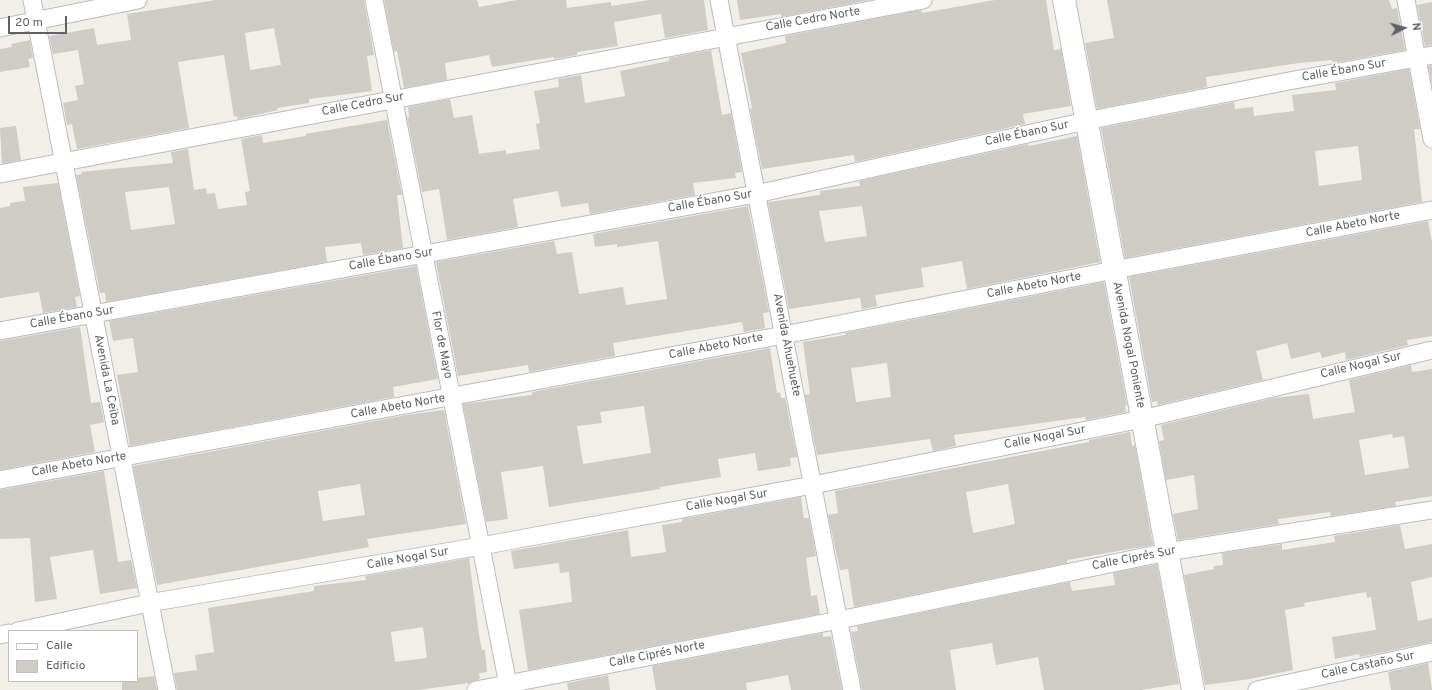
<!DOCTYPE html>
<html>
<head>
<meta charset="utf-8">
<style>
	body { margin:0 }
	#map { position:relative; width:1432px; height:690px; overflow:hidden; background:#f1efe7; font-family:Overpass,sans-serif }
	canvas { display:block }
	.legend { position:absolute; left:8px; top:630px; width:130px; height:52px; box-sizing:border-box; background:#fff; border:1px solid #bfc0c3; margin:0; padding:5px 7px; list-style:none; font-size:12px; color:#5e6268 }
	.legend li { display:flex; align-items:center; gap:8px; height:20px }
	.legend b { width:20px; border:1px solid #bfc0c3 }
	.north { position:absolute; left:1384px; top:8px; width:40px; height:40px; -webkit-text-stroke:3px #fff; paint-order:stroke; rotate:84deg; font-size:11px; font-weight:700; line-height:16px; text-align:center; color:#5e6268 }
	.north::after { content:''; display:block; margin:auto; width:14px; height:18px; background:#5e6268; clip-path:polygon(50% 0,100% 100%,50% 72%,0 100%) }
	.scale { position:absolute; left:8px; top:16px; width:59px; height:18px; box-sizing:border-box; border:2px solid #5e6268; border-top:0; padding-left:5px; font-size:12px; line-height:14px; white-space:nowrap; color:#5e6268; -webkit-text-stroke:3px #fff; paint-order:stroke }
</style>
</head>
<body>
<div id="map">
<canvas width="1432" height="690"></canvas>
<ul class="legend">
<li><b style="height:5px;background:#fff"></b>Calle</li>
<li><b style="height:11px;background:#ceccc5"></b>Edificio</li>
</ul>
<div class="north">N</div>
<div class="scale">20 m</div>
</div>
<script>
const ctx = document.querySelector('canvas').getContext('2d');
ctx.lineJoin = 'round';
function paint(path, color) {
  ctx.fillStyle = color;
  ctx.fill(path, 'evenodd');
}
function toPath(rows) {
  const path = new Path2D();
  for (const r of rows) {
    path.moveTo(r[0], r[1]);
    for (let i = 2; i < r.length; i += 2) path.lineTo(r[i], r[i + 1]);
  }
  return path;
}
function trace(path, color, width, dash) {
  ctx.strokeStyle = color;
  ctx.lineWidth = width;
  ctx.lineCap = dash ? 'butt' : 'round';
  ctx.setLineDash(dash || []);
  ctx.stroke(path);
}
function drawText(font, color, halo, rows, align = 'center') {
  ctx.font = font + ' Overpass,sans-serif';
  ctx.lineWidth = 3;
  ctx.setLineDash([]);
  ctx.textBaseline = 'middle';
  ctx.strokeStyle = halo;
  ctx.fillStyle = color;
  for (const [text, x, y, turn = 0] of rows) {
    ctx.save();
    ctx.translate(x, y);
    ctx.rotate((+turn || 0) * Math.PI / 180);
    ctx.textAlign = isNaN(turn) ? turn : align;
    if (halo) ctx.strokeText(text, 0, 0);
    ctx.fillText(text, 0, 0);
    ctx.restore();
  }
}
const building = toPath([
	[216,0,364,0,374,55,367,56,372,91,309,99,309,103,277,108,278,110,238,119,237,116,234,117,224,55,178,62,189,128,77,149,72,124,67,125,63,103,78,100,75,86,84,84,78,50,53,54,49,36,94,28,97,45,131,40,127,14],
	[274,28,281,65,250,70,245,33],
	[384,0,477,0,479,7,517,0,566,0,567,8,611,2,611,6,649,0,704,0,708,30,665,38,661,14,614,22,618,46,577,52,577,55,554,59,554,57,492,67,489,55,445,63,447,80,404,88,397,51,394,52],
	[737,0,869,0,781,17,781,14,740,20],
	[995,0,1046,0,1054,50,1061,49,1071,106,1023,114,1025,124,855,162,854,155,762,169,750,109,752,108,741,53,786,43,785,36,921,10,922,13],
	[1107,0,1389,0,1392,9,1397,8,1405,50,1333,63,1332,60,1299,63,1206,77,1207,87,1097,109,1085,43,1114,38],
	[1432,2,1432,45,1425,46,1417,5],
	[30,40,33,58,28,59,30,67,0,72,0,49,12,47,11,44],
	[711,50,722,115,731,113,742,172,735,173,736,178,693,183,695,195,590,214,588,203,561,207,558,191,513,199,518,227,447,240,439,189,422,192,407,117,409,117,408,107,450,99,454,118,472,115,479,154,506,150,506,154,540,149,536,124,540,123,534,91,559,87,558,79,581,75,585,103,625,96,620,71,669,61,669,58],
	[1432,65,1432,85,1428,66],
	[1409,69,1420,129,1414,129,1422,202,1125,258,1101,128,1234,102,1235,109,1253,107,1254,116,1294,111,1292,95,1336,90,1335,83],
	[1358,146,1362,180,1319,186,1315,151],
	[387,120,402,195,397,195,403,248,363,255,361,243,325,247,327,262,106,302,105,293,100,293,76,175,82,174,81,172,173,163,171,152,188,149,194,190,206,188,207,194,215,193,218,209,247,205,245,192,250,191,241,139,262,135,263,143,306,136,305,134],
	[169,187,175,224,131,230,125,192],
	[16,126,21,160,2,164,0,128],
	[1077,136,1100,262,967,289,962,261,921,268,924,287,875,295,877,306,862,309,860,298,789,309,768,202,820,195,820,191,860,186,859,181,1028,144,1029,146],
	[862,206,867,236,825,242,819,211],
	[58,183,80,296,75,297,77,307,43,313,39,292,0,298,0,208,10,206,10,203,25,201,23,187],
	[748,206,769,312,763,313,765,328,744,332,742,322,613,343,615,356,529,372,528,365,458,376,436,262,554,241,557,254,572,252,579,294,623,287,626,305,667,299,658,241,617,247,617,244,595,247,593,234],
	[1428,221,1432,242,1432,336,1407,340,1408,345,1346,360,1345,352,1322,358,1320,352,1291,359,1287,343,1256,351,1263,380,1158,405,1157,401,1152,402,1129,277],
	[416,266,438,379,393,387,394,397,130,446,117,375,138,372,133,338,113,341,109,321],
	[1104,282,1127,405,1125,406,1126,412,1086,420,1085,417,954,435,956,446,933,451,930,439,817,455,805,395,810,394,803,342,845,335,845,333],
	[887,363,891,397,856,402,851,368],
	[80,327,91,403,100,402,104,422,90,425,95,452,0,470,0,341],
	[770,348,777,393,780,392,781,398,785,398,797,457,790,458,791,466,758,471,755,453,718,459,721,477,660,487,660,489,549,507,543,466,501,472,508,519,486,522,463,404,532,395,532,392],
	[644,406,651,453,583,464,577,426,602,423,600,412],
	[1411,365,1412,372,1432,369,1432,496,1395,502,1396,506,1331,516,1330,512,1278,519,1279,524,1178,540,1173,514,1198,509,1194,475,1166,480,1159,441,1164,440,1161,425,1273,398,1309,394,1313,419,1355,412,1349,380],
	[1392,434,1393,438,1404,436,1409,468,1365,475,1359,440],
	[444,410,466,524,367,539,369,547,157,585,133,466,407,415],
	[360,484,365,515,323,521,318,491],
	[1130,432,1132,446,1135,445,1153,545,1067,560,1067,563,854,607,848,569,840,570,828,515,838,513,835,491,1089,442,1089,440],
	[1008,484,1015,524,973,533,966,492],
	[104,471,118,562,131,560,137,588,100,594,93,550,50,557,57,599,35,602,30,538,0,539,0,490],
	[801,497,804,518,809,518,816,556,806,558,811,596,817,595,820,614,528,670,519,610,572,602,569,572,560,573,559,563,514,569,511,551,628,530,631,557,666,552,662,525,682,522,682,519],
	[1400,525,1405,549,1432,544,1432,577,1411,582,1418,621,1432,618,1432,642,1360,657,1359,654,1335,659,1332,637,1376,630,1371,597,1367,598,1366,592,1304,603,1305,606,1285,610,1293,670,1250,679,1205,685,1184,575,1214,569,1213,566,1223,565,1222,553,1282,544,1282,550,1335,542,1334,536],
	[469,558,479,635,482,650,485,650,487,672,479,673,480,679,469,683,418,690,177,690,174,673,197,670,195,655,214,652,208,608,314,591,314,586,366,580,365,576],
	[423,627,427,658,395,662,391,632],
	[1157,564,1179,684,1141,690,1044,690,1038,657,996,665,992,643,950,650,956,690,862,690,851,632,858,631,857,626,1070,582,1072,591,1115,585,1113,573],
	[823,633,823,637,831,636,842,690,791,690,788,675,746,683,747,690,656,690,652,666],
	[1428,663,1432,690,1391,690,1388,672],
	[608,675,610,690,568,690,567,683],
	[154,676,157,690,122,690,122,681,137,681,137,678]
]);
const street = toPath([
	[32,0,167,690],
	[374,0,509,690],
	[719,0,852,690],
	[1406,0,1432,139],
	[0,28,138,0],
	[0,174,923,0],
	[0,331,756,194,1086,121,1289,81,1432,55],
	[0,480,784,335,1114,270,1432,210],
	[18,631,149,603,481,546,813,485,1142,419,1432,350],
	[0,635,9,633],
	[476,690,839,620,1167,552,1432,510],
	[1257,690,1432,652]
]);
const secondary = toPath([
	[1064,0,1193,690]
]);
const streetNames = [
	["Calle Cedro Norte",813,20,-10],
	["Calle Ébano Sur",1344,71,-10],
	["Calle Cedro Sur",363,105,-11],
	["Calle Ébano Sur",1027,134,-12],
	["Calle Ébano Sur",710,202,-10],
	["Calle Abeto Norte",1353,225,-11],
	["Calle Ébano Sur",391,260,-10],
	["Calle Abeto Norte",1034,286,-11],
	["Calle Ébano Sur",72,318,-10],
	["Flor de Mayo",441,345,79],
	["Avenida Ahuehuete",786,345,79],
	["Avenida Nogal Poniente",1128,345,79],
	["Calle Abeto Norte",716,347,-11],
	["Calle Nogal Sur",1361,366,-13],
	["Avenida La Ceiba",106,380,79],
	["Calle Abeto Norte",398,407,-10],
	["Calle Nogal Sur",1045,438,-11],
	["Calle Abeto Norte",79,465,-10],
	["Calle Nogal Sur",727,501,-10],
	["Calle Nogal Sur",408,559,-10],
	["Calle Ciprés Sur",1134,559,-11],
	["Calle Ciprés Norte",657,655,-11],
	["Calle Castaño Sur",1368,666,-12]
];
paint(building, '#ceccc5');
trace(street, '#b9bcc1', 19);
trace(secondary, '#babdc3', 24);
trace(street, '#fff', 17);
trace(secondary, '#fff', 22);
drawText('12px', '#5e6268', '#fff', streetNames);
</script>
</body>
</html>
